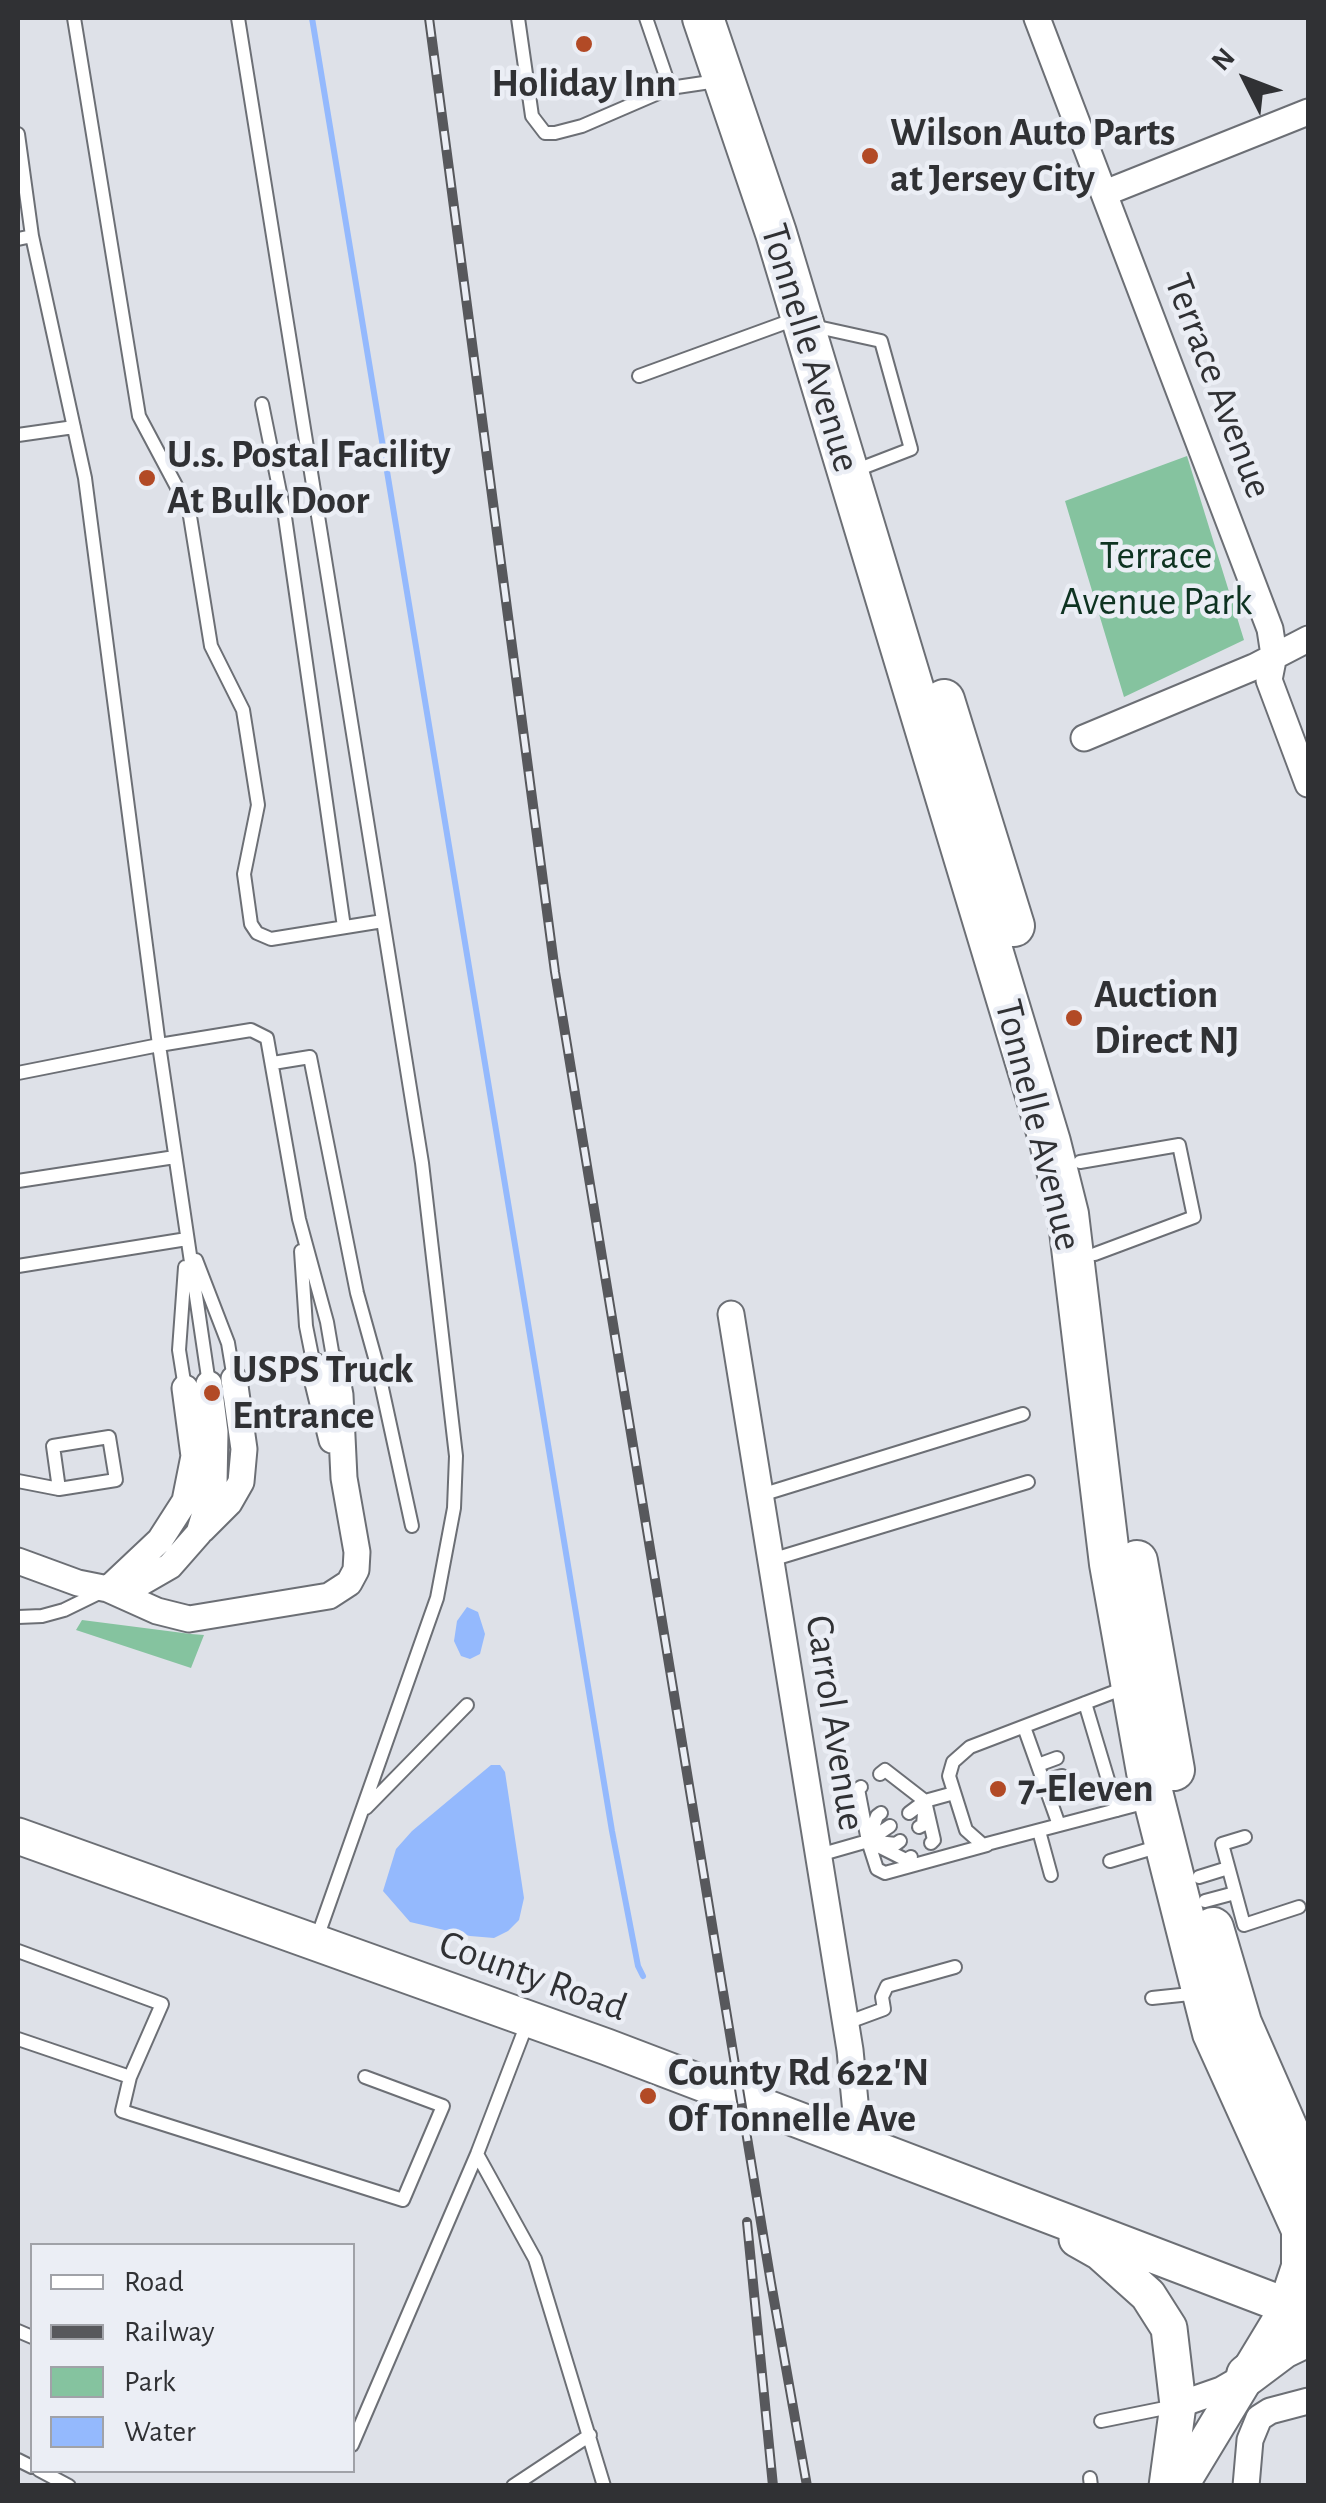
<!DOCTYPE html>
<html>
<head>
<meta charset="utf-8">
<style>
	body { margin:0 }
	#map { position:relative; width:1326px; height:2503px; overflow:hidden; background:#dee1e8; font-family:"Alegreya Sans",sans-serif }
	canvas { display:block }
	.frame { position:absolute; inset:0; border:20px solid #303134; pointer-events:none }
	.legend { position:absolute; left:30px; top:2243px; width:325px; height:230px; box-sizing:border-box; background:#ebeef5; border:2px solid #a0a2a8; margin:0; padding:12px 18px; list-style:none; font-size:30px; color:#303134 }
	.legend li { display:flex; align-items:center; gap:20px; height:50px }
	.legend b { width:50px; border:2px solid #a0a2a8 }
	.north { position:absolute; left:1196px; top:30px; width:100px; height:100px; -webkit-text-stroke:8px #ebeef5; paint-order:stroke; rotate:312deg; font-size:28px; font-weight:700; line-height:40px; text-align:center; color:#303134 }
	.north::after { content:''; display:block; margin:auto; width:35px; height:45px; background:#303134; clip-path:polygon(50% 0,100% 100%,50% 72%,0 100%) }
</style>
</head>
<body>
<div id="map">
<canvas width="1326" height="2503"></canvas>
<div class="frame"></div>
<ul class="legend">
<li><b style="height:12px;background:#fff"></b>Road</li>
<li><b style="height:12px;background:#57585c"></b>Railway</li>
<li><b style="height:28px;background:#85c39f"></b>Park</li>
<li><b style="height:28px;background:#94b9fd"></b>Water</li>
</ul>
<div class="north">N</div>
</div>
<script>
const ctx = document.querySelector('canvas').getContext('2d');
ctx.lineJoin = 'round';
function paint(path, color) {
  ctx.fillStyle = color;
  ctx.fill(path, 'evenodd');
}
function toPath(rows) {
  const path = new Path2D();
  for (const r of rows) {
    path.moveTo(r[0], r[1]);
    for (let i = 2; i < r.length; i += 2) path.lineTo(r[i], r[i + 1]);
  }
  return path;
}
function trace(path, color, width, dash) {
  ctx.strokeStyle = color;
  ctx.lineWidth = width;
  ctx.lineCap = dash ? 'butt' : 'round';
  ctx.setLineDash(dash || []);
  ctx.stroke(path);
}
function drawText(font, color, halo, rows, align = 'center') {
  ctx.font = font + ' "Alegreya Sans",sans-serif';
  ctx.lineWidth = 9;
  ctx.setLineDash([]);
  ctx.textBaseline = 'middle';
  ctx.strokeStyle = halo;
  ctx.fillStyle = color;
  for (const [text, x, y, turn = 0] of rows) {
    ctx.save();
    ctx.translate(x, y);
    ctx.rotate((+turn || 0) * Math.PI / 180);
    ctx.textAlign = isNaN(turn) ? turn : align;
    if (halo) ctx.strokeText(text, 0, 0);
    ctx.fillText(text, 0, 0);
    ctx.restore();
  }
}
const green = toPath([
	[1187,456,1244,640,1124,697,1065,501],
	[82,1620,191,1634,204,1635,191,1668,76,1630]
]);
const water = toPath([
	[467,1607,478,1612,485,1634,480,1654,470,1659,461,1656,454,1641,457,1621],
	[491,1765,500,1765,505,1772,524,1898,519,1920,508,1931,494,1938,470,1936,410,1922,383,1891,396,1849,412,1831]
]);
const stream = toPath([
	[312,18,612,1831,638,1966,643,1976]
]);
const service = toPath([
	[74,18,139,416,189,510,211,646,243,710,258,805,244,874,251,924,257,933,271,939,383,921],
	[238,18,422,1163,456,1456,454,1508,437,1598,317,1938],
	[518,18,532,116,545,133,555,133,582,126,670,88,717,81],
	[646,18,670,88],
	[18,134,32,236],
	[18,239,32,236,85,478,159,1045,251,1030,267,1038,299,1219,327,1322,334,1363],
	[822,328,881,341,911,449,867,466],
	[639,376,798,318],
	[262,404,285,517,344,927],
	[18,435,74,427],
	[273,1063,310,1057,357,1293,377,1365,412,1526],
	[18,1073,159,1045,209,1384],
	[1080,1162,1179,1145,1194,1217,1095,1254],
	[18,1181,175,1157],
	[301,1251,306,1326,314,1366],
	[196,1260,228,1343,234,1379],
	[18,1266,187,1239],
	[185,1388,179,1350,185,1267],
	[18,1481,59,1489,116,1480,109,1437,53,1446,59,1489],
	[761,1495,1023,1414],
	[771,1560,1028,1482],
	[18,1617,42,1616,64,1610,105,1590],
	[1127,1687,970,1747,953,1762,949,1776,966,1830,983,1845,1151,1801],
	[1085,1703,1117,1810],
	[1024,1727,1059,1825],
	[1038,1765,1057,1758],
	[880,1774,885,1770,925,1801,934,1840,931,1843],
	[1044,1781,1062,1776],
	[1050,1799,1068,1793],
	[925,1801,954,1793],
	[366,1808,467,1705],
	[881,1813,877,1816,868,1841,890,1826],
	[909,1813,925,1801,923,1825,919,1827],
	[1039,1831,1051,1875],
	[1245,1837,1222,1844,1244,1925,1299,1907],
	[900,1841,896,1844,868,1841,877,1869,885,1873,987,1845],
	[878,1846,906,1860,911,1857],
	[819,1855,868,1841,858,1789,861,1787],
	[1110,1861,1160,1846],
	[1199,1877,1228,1868],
	[1205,1901,1235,1893],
	[18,1951,162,2004,130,2077,122,2111,403,2200,443,2106,365,2077],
	[1152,1998,1200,1993],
	[846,2023,884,2009,882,1997,887,1986,955,1967],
	[18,2039,130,2077],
	[477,2154,535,2259,604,2486],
	[18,2331,32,2337],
	[1101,2421,1175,2406],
	[352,2445,477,2154,528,2021],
	[18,2460,32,2467],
	[39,2470,69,2486],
	[1090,2478,1091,2486],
	[513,2486,590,2435]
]);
const minor = toPath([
	[1037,18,1270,629,1274,655,1269,680,1308,784],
	[1105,193,1308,112],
	[1084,738,1254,667,1308,639],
	[731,1314,850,2050,859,2144],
	[314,1366,332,1440],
	[202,1530,229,1503,241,1482,244,1449,234,1379],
	[18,1561,78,1583,108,1589,137,1585,170,1566,199,1533,214,1484,215,1432,209,1384],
	[108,1589,157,1611,189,1619,329,1596,349,1583,356,1570,357,1552,344,1478,340,1395,334,1363],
	[108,1589,160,1540,185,1501,194,1456,185,1388],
	[1178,2405,1221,2390,1247,2375],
	[1246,2486,1250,2440,1259,2418,1270,2411,1308,2401]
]);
const secondary = toPath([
	[18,1836,607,2047,1308,2314],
	[1077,2239,1100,2252,1148,2295,1169,2328,1178,2405,1167,2486],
	[1180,2486,1289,2306]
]);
const trunk = toPath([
	[703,18,776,233,1050,1142,1068,1214,1110,1564,1147,1772,1213,2033,1308,2243],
	[944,700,1014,926],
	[1137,1561,1174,1770],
	[1213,1928,1241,2023,1308,2176],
	[1289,2306,1302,2267,1302,2230],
	[1247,2375,1283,2348,1308,2336]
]);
const rail = toPath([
	[429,18,555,972,771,2283,807,2486],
	[747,2222,773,2486]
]);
const markers = [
	[584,44,10,"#b24a26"],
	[870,156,10,"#b24a26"],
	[147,478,10,"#b24a26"],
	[1074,1018,10,"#b24a26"],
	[212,1393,10,"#b24a26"],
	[998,1789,10,"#b24a26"],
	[648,2096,10,"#b24a26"]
];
const poiNames = [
	["Holiday Inn",584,84,"center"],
	["Wilson Auto Parts",890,133],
	["at Jersey City",890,179],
	["U.s. Postal Facility",167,455],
	["At Bulk Door",167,501],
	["Auction",1094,995],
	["Direct NJ",1094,1041],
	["USPS Truck",232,1370],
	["Entrance",232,1416],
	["7-Eleven",1018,1789],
	["County Rd 622'N",668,2073],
	["Of Tonnelle Ave",668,2119]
];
const streetNames = [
	["Tonnelle Avenue",810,348,73],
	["Terrace Avenue",1218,386,69],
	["Tonnelle Avenue",1038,1125,76],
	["Carrol Avenue",835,1723,81],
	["County Road",533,1976,20]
];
const parkNames = [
	["Terrace",1156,556],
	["Avenue Park",1156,602]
];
paint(green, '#85c39f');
paint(water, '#94b9fd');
trace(stream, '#94b9fd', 6);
trace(service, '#6c6f75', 16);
trace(minor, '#6c6f75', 29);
trace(secondary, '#6c6f75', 39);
trace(trunk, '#6c6f75', 44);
trace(service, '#fff', 12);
trace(minor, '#fff', 25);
trace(secondary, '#fff', 35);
trace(trunk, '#fff', 40);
trace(rail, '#57585c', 10);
trace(rail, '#ebeef5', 6, [19]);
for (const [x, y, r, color] of markers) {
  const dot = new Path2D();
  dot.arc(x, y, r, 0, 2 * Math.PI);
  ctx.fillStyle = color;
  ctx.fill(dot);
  trace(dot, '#ebeef5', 4);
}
drawText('bold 40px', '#303134', '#ebeef5', poiNames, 'left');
drawText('40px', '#303134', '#ebeef5', streetNames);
drawText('40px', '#0e3321', '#ebeef5', parkNames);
</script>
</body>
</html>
